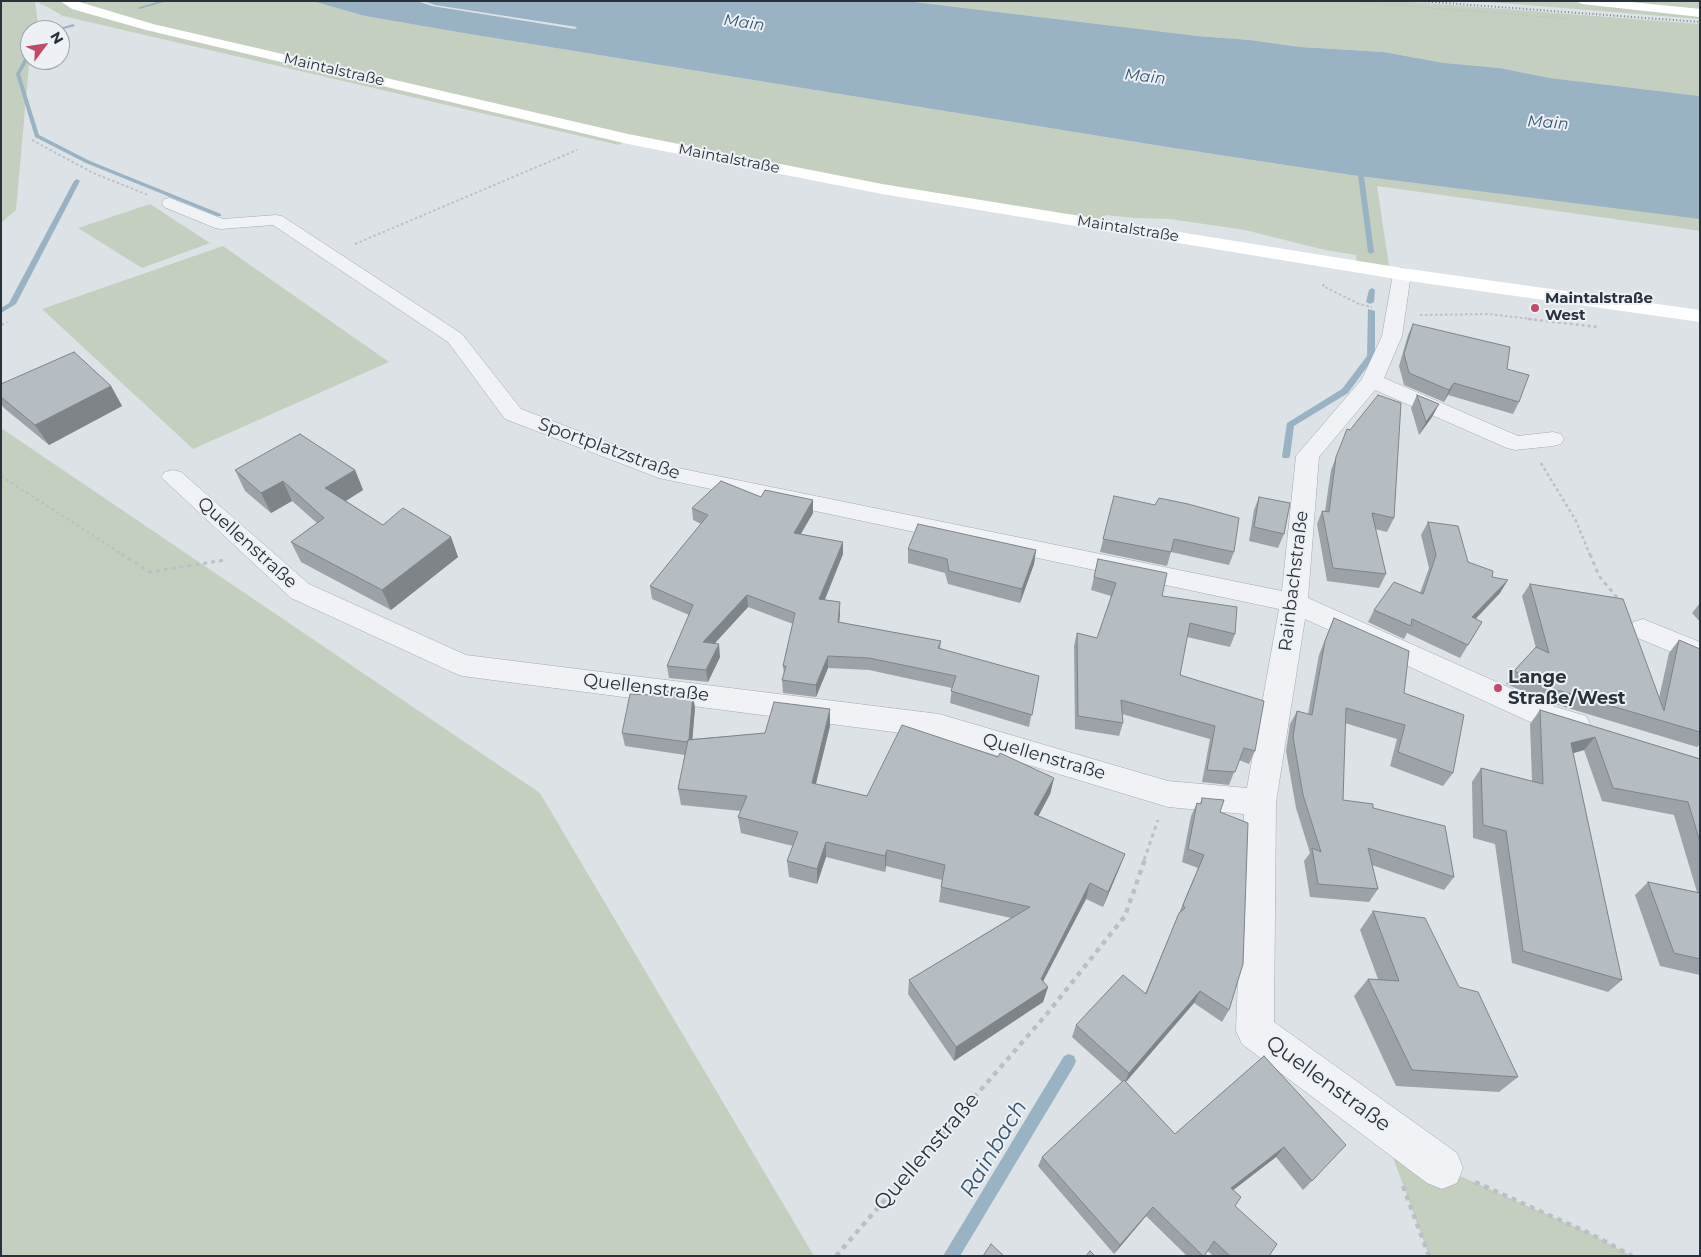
<!DOCTYPE html>
<html>
<head>
<meta charset="utf-8">
<style>
	body { margin:0 }
	#map { position:relative; width:1701px; height:1257px; overflow:hidden; background:#dde2e6; font-family:Montserrat,sans-serif }
	canvas { display:block }
	.frame { position:absolute; inset:0; border:2px solid #28313c; pointer-events:none }
	.north { position:absolute; left:20px; top:20px; width:50px; height:50px; box-sizing:border-box; background:#edf0f4; border:1px solid #9ea4aa; border-radius:50%; rotate:59deg; font-size:14px; font-weight:700; line-height:20px; text-align:center; color:#28313c }
	.north::after { content:''; display:block; margin:auto; width:18px; height:22px; background:#c44a69; clip-path:polygon(50% 0,100% 100%,50% 72%,0 100%) }
</style>
</head>
<body>
<div id="map">
<canvas width="1701" height="1257"></canvas>
<div class="frame"></div>
<div class="north">N</div>
</div>
<script>
const ctx = document.querySelector('canvas').getContext('2d');
ctx.lineJoin = 'round';
function paint(path, color) {
  ctx.fillStyle = color;
  ctx.fill(path, 'evenodd');
}
function toPath(rows) {
  const path = new Path2D();
  for (const r of rows) {
    path.moveTo(r[0], r[1]);
    for (let i = 2; i < r.length; i += 2) path.lineTo(r[i], r[i + 1]);
  }
  return path;
}
function trace(path, color, width, dash) {
  ctx.strokeStyle = color;
  ctx.lineWidth = width;
  ctx.lineCap = dash ? 'butt' : 'round';
  ctx.setLineDash(dash || []);
  ctx.stroke(path);
}
function drawText(font, color, halo, rows, align = 'center') {
  ctx.font = font + ' Montserrat,sans-serif';
  ctx.lineWidth = 4;
  ctx.setLineDash([]);
  ctx.textBaseline = 'middle';
  ctx.strokeStyle = halo;
  ctx.fillStyle = color;
  for (const [text, x, y, turn = 0] of rows) {
    ctx.save();
    ctx.translate(x, y);
    ctx.rotate((+turn || 0) * Math.PI / 180);
    ctx.textAlign = isNaN(turn) ? turn : align;
    if (halo) ctx.strokeText(text, 0, 0);
    ctx.fillText(text, 0, 0);
    ctx.restore();
  }
}
const green = toPath([
	[1,1,35,1,38,24,36,30,30,30,30,54,16,210,1,223],
	[37,1,312,1,365,16,463,33,1167,147,1351,175,1697,218,1700,219,1700,231,1377,186,1390,272,1357,266,1356,255,1325,250,1245,230,1170,219,1135,218,1106,215,1099,224,628,139,619,145,63,16],
	[906,1,1399,1,1700,24,1700,96,1550,78,1500,68,1444,63,1384,52,1300,47,1250,40,1198,36],
	[1476,1,1564,1,1700,15,1700,19],
	[1622,1,1700,1,1700,9],
	[150,204,210,243,142,268,78,228],
	[223,246,389,362,193,449,42,309],
	[1,428,540,793,814,1256,1,1256],
	[1380,1122,1442,1168,1591,1234,1632,1256,1429,1256]
]);
const water = toPath([
	[312,1,417,1,432,6,575,29,577,27,435,5,423,1,906,1,1198,36,1250,40,1300,47,1384,52,1444,63,1500,68,1550,78,1700,96,1700,219,1351,175,1167,147,463,33,365,16]
]);
const stream = toPath([
	[160,1,168,1,139,9,137,8,160,1],
	[73,24,75,26,60,30,54,30,73,24],
	[28,52,30,52,30,57,20,74,39,135,90,161,221,214,221,216,217,216,86,163,35,137,16,74,28,52],
	[1361,174,1364,176,1374,252,1371,254,1368,252,1358,176,1361,174],
	[77,179,80,181,16,304,1,313,1,308,9,303,74,181,77,179],
	[1372,288,1375,290,1374,302,1370,304,1366,302,1369,290,1372,288],
	[1368,309,1375,311,1375,356,1348,393,1294,426,1290,456,1289,458,1283,458,1282,456,1287,423,1342,389,1367,356,1368,309],
	[1069,1054,1074,1056,1076,1061,1074,1066,960,1256,943,1256,1064,1056,1069,1054]
]);
const pathFar4 = toPath([
	[37,1,44,6],
	[1347,1,1571,19]
]);
const pathFar3 = toPath([
	[32,140,93,173,148,195],
	[355,244,577,150],
	[1324,284,1323,286,1359,304,1372,307],
	[1420,315,1489,314,1539,320]
]);
const pathFar2 = toPath([
	[1528,319,1598,327],
	[1,325,7,322],
	[1541,463,1576,521,1590,555],
	[1,476,123,555]
]);
const pathFar1 = toPath([
	[121,554,150,572,225,560],
	[1590,554,1599,576,1619,600],
	[1144,860,1158,820]
]);
const path = toPath([
	[1475,1182,1591,1234,1632,1256],
	[1403,1186,1429,1256],
	[836,1256,1046,1015,1125,916,1145,859]
]);
const street = toPath([
	[170,198,223,219,276,215,282,216,462,334,521,409,673,467,1282,591,1296,456,1362,379,1382,336,1393,274,1395,270,1402,268,1409,270,1411,274,1402,336,1384,378,1518,436,1553,432,1561,434,1564,439,1561,444,1553,446,1515,450,1507,448,1375,390,1319,457,1308,598,1546,704,1586,716,1590,724,1586,732,1575,736,1528,721,1305,619,1276,802,1274,1022,1457,1153,1463,1168,1457,1183,1442,1189,1427,1183,1242,1044,1236,1031,1244,814,1168,807,939,738,462,676,452,672,291,598,161,477,165,472,173,470,181,472,309,584,466,655,939,714,1168,781,1247,788,1279,609,659,478,505,419,448,342,273,225,221,229,215,228,164,207,162,203,164,199,170,198],
	[1643,619,1700,642,1700,664,1633,636,1629,629,1633,622,1643,619]
]);
const secondary = toPath([
	[60,1,76,1,153,24,628,134,882,184,1402,268,1700,310,1700,322,1402,280,882,194,628,144,146,30,72,9,60,1],
	[1576,1,1619,1,1700,9,1700,17,1582,4,1576,1]
]);
const rail = toPath([
	[1418,1,1700,22]
]);
const wall = toPath([
	[1413,324,1507,369,1519,402,1513,414,1448,395,1444,402,1404,385,1399,366,1408,335],
	[1,384,111,386,122,406,49,445,4,408,1,404],
	[1417,395,1439,404,1432,417,1419,435,1411,408],
	[1347,429,1394,518,1387,532,1375,529,1386,574,1379,588,1327,581,1317,524,1322,511,1325,511,1331,470],
	[235,470,355,470,363,490,346,501,383,525,451,537,458,557,391,610,301,562,291,542,317,523,292,501,271,513,245,491],
	[1114,496,1234,552,1229,565,1171,552,1167,566,1100,552],
	[761,497,813,500,813,513,801,534,843,542,843,554,824,600,840,614,839,622,941,641,940,649,1039,676,1029,727,950,703,952,688,869,670,828,668,816,697,783,693,782,680,784,675,783,666,793,624,748,607,714,644,720,657,708,682,669,678,667,666,689,615,652,599,650,586,701,524,693,520,692,508],
	[1259,497,1284,534,1278,548,1249,541,1254,510],
	[1428,522,1468,562,1492,577,1500,593,1476,619,1482,622,1460,658,1407,633,1404,639,1368,622,1374,610,1420,593,1429,568,1421,535],
	[908,549,1036,550,1034,564,1020,603,948,584,945,573,908,563],
	[1098,559,1162,596,1235,634,1230,647,1187,637,1180,675,1255,751,1249,764,1239,760,1229,785,1202,782,1210,739,1122,714,1123,723,1119,736,1075,729,1074,646,1077,633,1097,638,1111,596,1091,590],
	[1530,584,1659,698,1669,653,1679,640,1700,649,1700,744,1697,747,1548,702,1506,684,1514,671,1536,648,1522,596],
	[1700,603,1700,622,1692,613],
	[1334,618,1404,693,1453,773,1443,786,1390,766,1397,739,1345,723,1343,800,1373,808,1454,877,1444,890,1372,865,1378,889,1369,902,1310,897,1304,861,1310,853,1296,808,1286,751,1290,724,1297,711,1308,714,1319,655,1328,632],
	[695,708,692,739,765,733,830,726,816,784,867,796,1054,778,1050,794,1038,816,1125,854,1119,869,1103,907,1086,899,1043,981,1048,987,1043,1002,954,1061,908,994,909,980,1011,918,939,902,942,880,886,866,885,872,826,857,817,884,789,877,787,861,793,846,741,833,738,817,741,811,681,805,678,789,685,755,625,746,622,733],
	[1540,710,1700,759,1700,975,1660,966,1635,895,1648,882,1697,892,1674,815,1602,801,1584,750,1573,753,1622,980,1608,992,1512,963,1495,844,1473,838,1472,782,1481,768,1532,781,1530,724],
	[1202,798,1220,812,1229,1010,1222,1022,1194,1003,1126,1082,1175,1134,1264,1056,1312,1181,1303,1190,1276,1157,1233,1190,1235,1206,1269,1256,1213,1256,1208,1251,1204,1256,1187,1256,1146,1216,1114,1254,1038,1166,1042,1157,1122,1082,1072,1037,1076,1025,1145,994,1198,868,1182,862,1191,816,1197,803,1200,804],
	[1373,911,1459,987,1518,1077,1499,1092,1396,1086,1354,996,1368,979,1378,979,1360,930]
]);
const shadedWall = toPath([
	[1454,383,1448,395,1444,402,1449,390],
	[111,386,122,406,49,445,35,425],
	[1439,404,1432,417,1419,435,1426,422],
	[355,470,363,490,334,508,325,488],
	[283,481,292,501,271,513,261,493],
	[813,500,813,513,794,545,794,533],
	[451,537,458,557,391,610,382,590],
	[843,542,843,554,820,612,819,599],
	[1036,550,1034,564,1020,603,1022,589],
	[1508,580,1500,593,1464,630,1472,617],
	[747,595,748,607,705,654,703,642],
	[840,602,840,614,838,634,838,622],
	[719,644,720,657,708,682,706,670],
	[828,656,828,668,816,697,816,685],
	[693,694,695,708,691,756,688,742],
	[830,709,830,726,812,799,812,783],
	[1595,737,1584,750,1560,757,1571,743],
	[1054,778,1050,794,1031,830,1034,814],
	[826,842,826,857,817,884,817,869],
	[887,850,886,866,885,872,885,856],
	[1125,854,1119,869,1103,907,1108,892],
	[1090,883,1086,899,1037,993,1041,979],
	[1048,987,1043,1002,954,1061,956,1047],
	[1200,991,1194,1003,1124,1084,1129,1073],
	[1284,1147,1276,1157,1223,1198,1231,1188],
	[1153,1207,1146,1216,1114,1254,1120,1245]
]);
const building = toPath([
	[1413,324,1510,347,1507,369,1529,375,1519,402,1454,383,1449,390,1409,373,1404,354,1413,324],
	[74,352,111,386,35,425,1,397,1,384,74,352],
	[1378,395,1401,403,1394,518,1372,513,1386,574,1333,568,1322,511,1329,512,1336,457,1347,429,1350,430,1378,395],
	[1417,395,1439,404,1426,422,1417,395],
	[300,434,355,470,325,488,383,525,403,508,451,537,382,590,291,542,324,518,283,481,261,493,235,470,300,434],
	[721,481,761,497,765,490,813,500,794,533,843,542,819,599,840,602,838,622,941,641,938,648,1039,676,1032,715,951,691,956,676,869,658,828,656,816,685,782,680,786,666,783,666,795,613,747,595,703,642,719,644,706,670,667,666,693,605,650,586,708,515,692,508,721,481],
	[1114,496,1155,505,1159,498,1188,504,1239,518,1234,552,1174,539,1171,552,1103,539,1114,496],
	[1259,497,1290,503,1284,534,1254,527,1259,497],
	[1428,522,1458,526,1468,562,1493,571,1492,577,1508,580,1472,617,1482,622,1468,645,1412,619,1411,626,1374,610,1394,582,1423,594,1436,555,1428,522],
	[918,524,1036,550,1022,589,949,571,947,559,908,549,918,524],
	[1098,559,1167,573,1162,596,1237,607,1235,634,1190,623,1180,675,1264,701,1255,751,1244,748,1235,772,1207,770,1215,726,1121,700,1123,723,1078,716,1077,633,1097,638,1116,583,1094,577,1098,559],
	[1530,584,1623,599,1664,711,1679,640,1700,649,1700,732,1557,690,1514,671,1536,647,1549,653,1530,584],
	[1334,618,1409,651,1404,693,1464,715,1453,773,1398,752,1405,725,1346,708,1343,800,1373,804,1373,808,1445,826,1454,877,1368,848,1378,889,1318,884,1312,848,1321,852,1303,795,1293,737,1297,711,1312,715,1325,641,1334,618],
	[656,690,693,694,689,740,688,740,687,742,622,733,630,694,654,695,656,690],
	[774,702,830,709,812,783,867,796,902,725,998,757,1000,753,1054,778,1034,814,1125,854,1108,892,1090,883,1041,979,1048,987,956,1047,909,980,1030,907,941,887,945,865,887,850,885,856,826,842,817,869,787,861,798,832,738,817,747,796,678,789,688,740,765,733,774,702],
	[1540,710,1700,759,1700,842,1688,802,1613,788,1595,737,1571,743,1622,980,1523,951,1506,831,1483,825,1481,768,1543,784,1540,710],
	[1202,798,1224,800,1220,812,1248,823,1243,964,1229,1010,1200,991,1129,1073,1076,1025,1123,975,1146,994,1179,913,1185,908,1183,905,1204,855,1188,849,1197,803,1201,804,1202,798],
	[1648,882,1700,893,1700,959,1674,953,1648,882],
	[1373,911,1425,918,1459,987,1478,992,1518,1077,1412,1070,1368,979,1399,981,1373,911],
	[1264,1056,1346,1145,1312,1181,1284,1147,1231,1188,1241,1197,1235,1206,1277,1244,1269,1256,1230,1256,1214,1241,1204,1256,1203,1256,1153,1207,1120,1245,1042,1157,1124,1080,1175,1134,1264,1056],
	[991,1244,1004,1256,983,1256,991,1244],
	[1090,1251,1095,1256,1086,1256,1090,1251]
]);
const markers = [
	[1535,308,5,"#c44a69"],
	[1498,688,5,"#c44a69"]
];
const farStreetnames = [
	["Maintalstraße",334,70,13],
	["Maintalstraße",729,159,11],
	["Maintalstraße",1128,229,9]
];
const farPoinames = [
	["Maintalstraße",1545,299],
	["West",1545,316]
];
const farWaternames = [
	["Main",744,23,8],
	["Main",1145,77,7],
	["Main",1548,123,4]
];
const streetNames = [
	["Sportplatzstraße",609,449,20],
	["Quellenstraße",247,543,42],
	["Rainbachstraße",1294,581,-83],
	["Quellenstraße",646,688,7],
	["Quellenstraße",1044,757,16]
];
const poiNames = [
	["Lange",1508,678],
	["Straße/West",1508,699]
];
const nearStreetnames = [
	["Quellenstraße",1328,1084,36],
	["Quellenstraße",927,1152,-49]
];
const nearWaternames = [
	["Rainbach",994,1149,-59]
];
paint(green, '#c5cfbf');
paint(water, '#9ab3c4');
paint(stream, '#9ab3c4');
trace(street, '#a3a9b0', 1);
trace(pathFar4, '#bcc0c5', 1, [2, 2]);
trace(pathFar3, '#bcc0c5', 2, [2.5, 2.5]);
trace(pathFar2, '#bcc0c5', 2.5, [3, 3]);
trace(pathFar1, '#bcc0c5', 3, [4, 4]);
trace(path, '#bcc0c5', 4.5, [5, 5]);
paint(street, '#f0f2f5');
paint(secondary, '#fff');
trace(rail, '#78838f', 2, [1, 2.5]);
paint(wall, '#9ca2a7');
paint(shadedWall, '#7f8488');
paint(building, '#b5bcc2');
trace(building, '#7f8488', 1);
for (const [x, y, r, color] of markers) {
  const dot = new Path2D();
  dot.arc(x, y, r, 0, 2 * Math.PI);
  ctx.fillStyle = color;
  ctx.fill(dot);
  trace(dot, '#edf0f4', 2);
}
drawText('15px', '#28313c', '#edf0f4', farStreetnames);
drawText('bold 15px', '#28313c', '#edf0f4', farPoinames, 'left');
drawText('italic 16px', '#35546d', '#edf0f4', farWaternames);
drawText('18px', '#28313c', '#edf0f4', streetNames);
drawText('bold 18px', '#28313c', '#edf0f4', poiNames, 'left');
drawText('21px', '#28313c', '#edf0f4', nearStreetnames);
drawText('italic 22px', '#35546d', '#edf0f4', nearWaternames);
</script>
</body>
</html>
